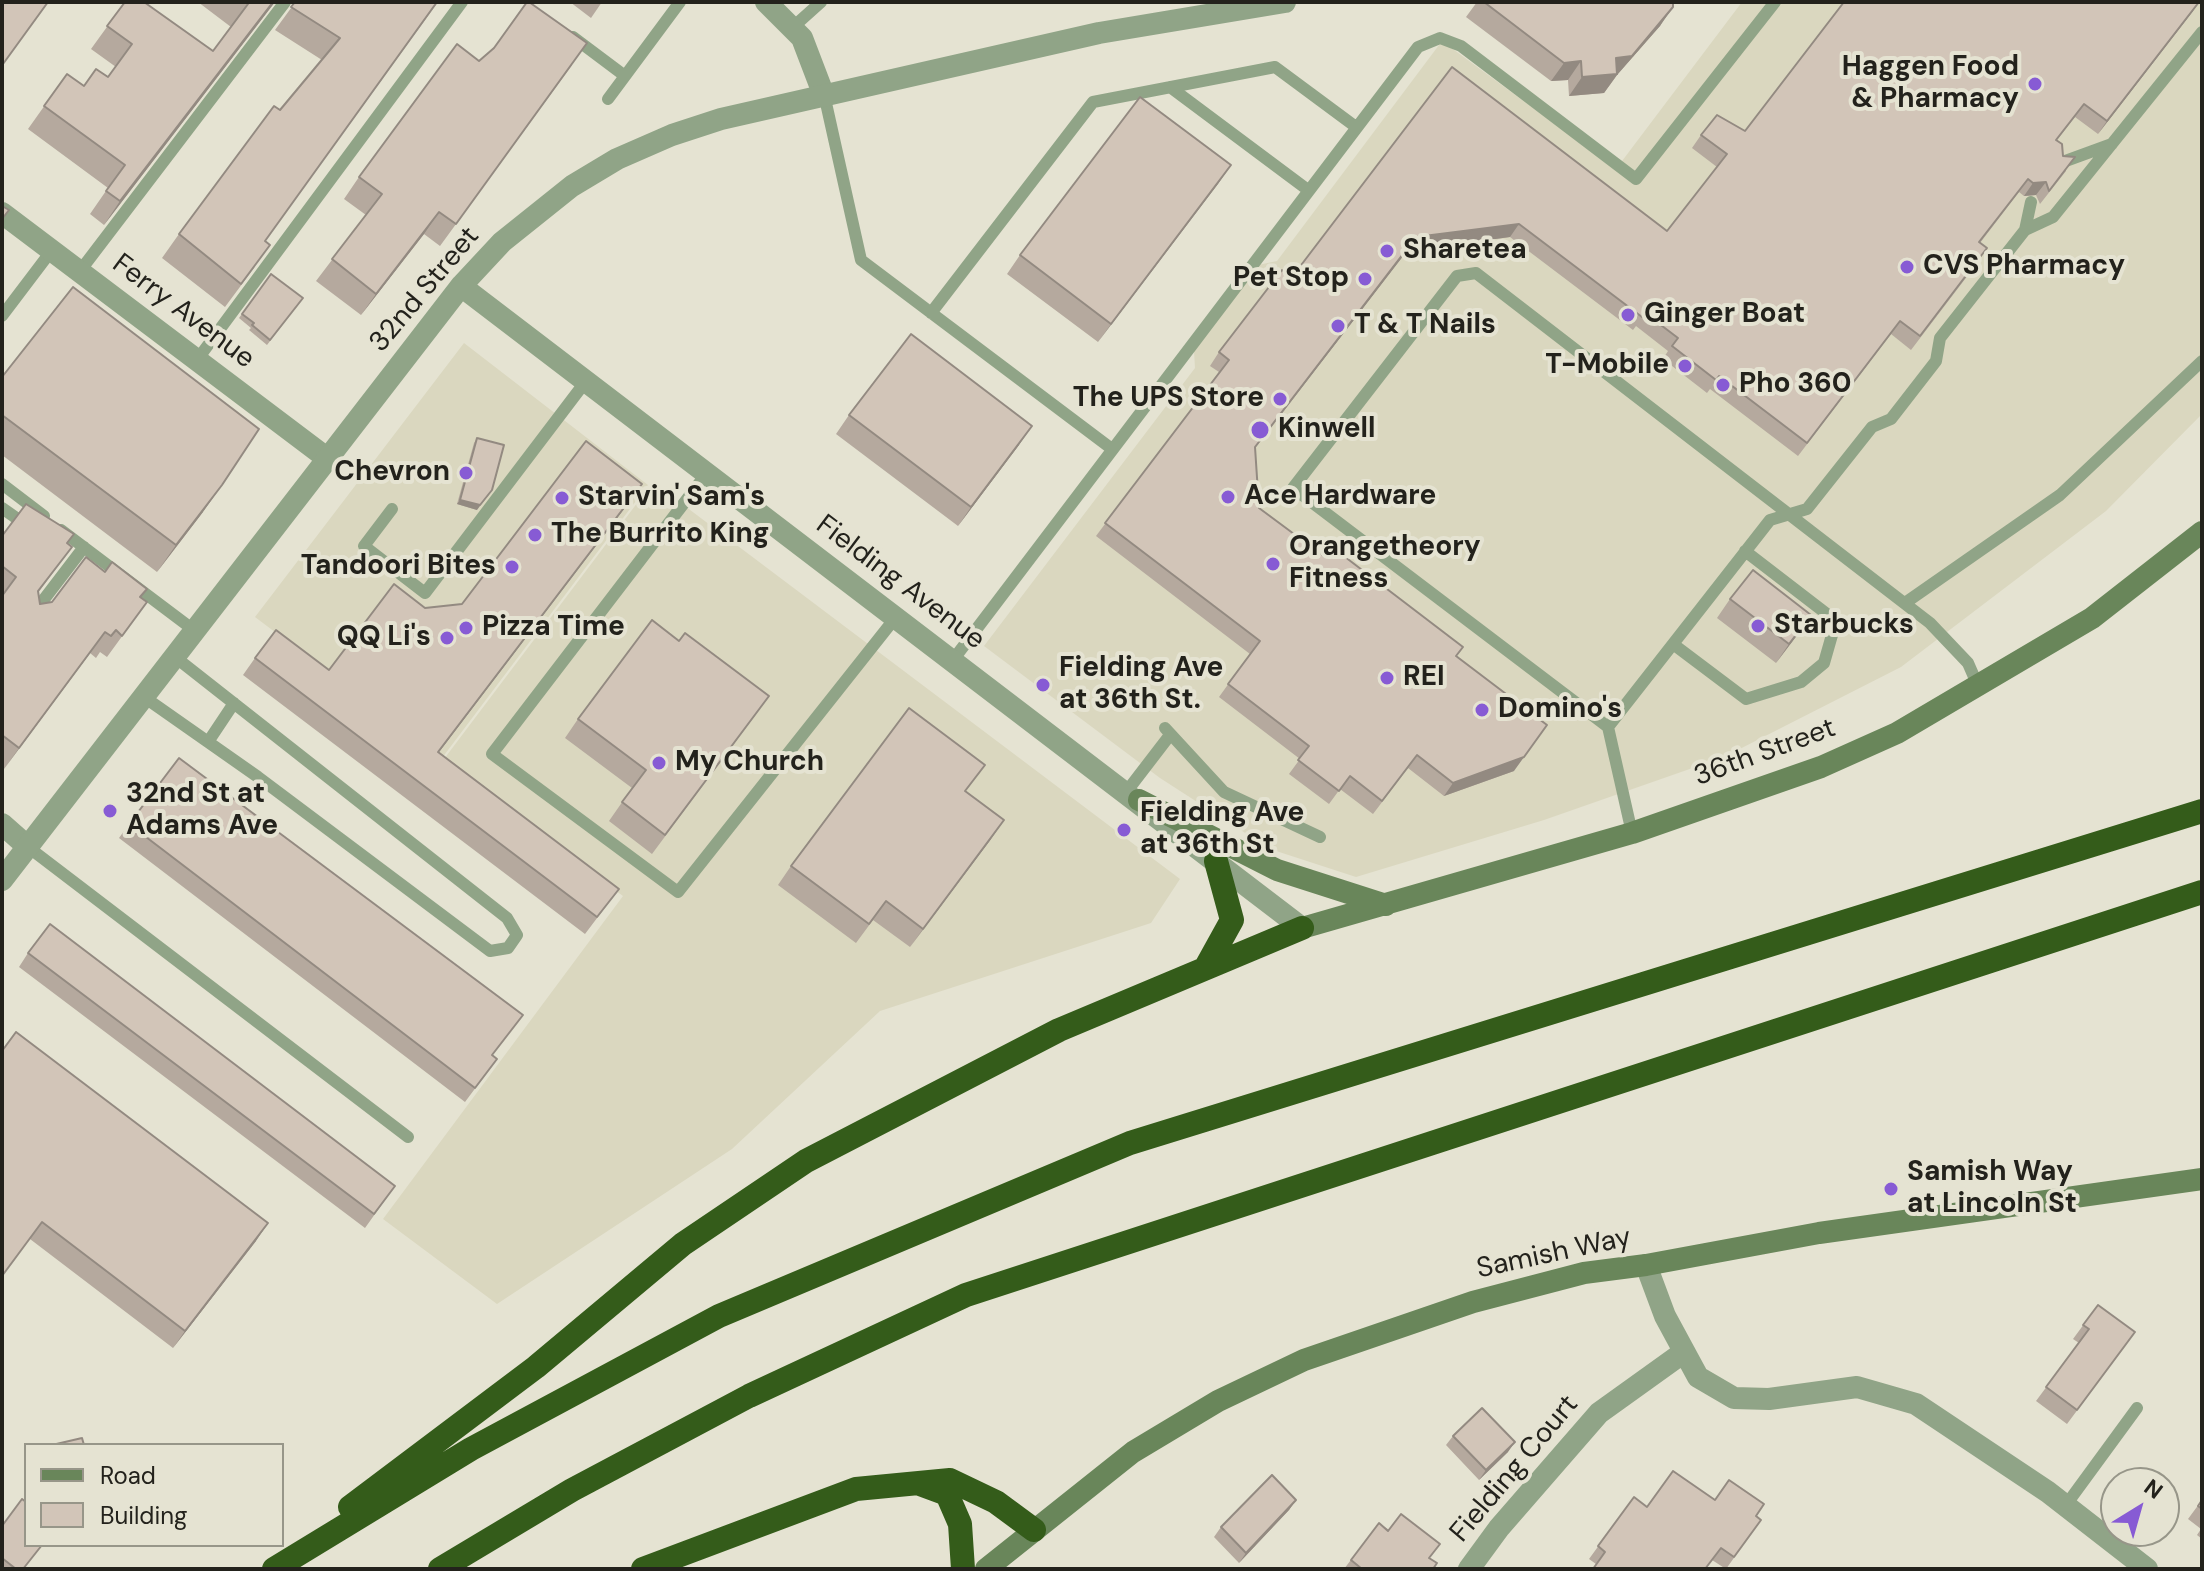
<!DOCTYPE html>
<html>
<head>
<meta charset="utf-8">
<style>
	body { margin:0 }
	#map { position:relative; width:2204px; height:1571px; overflow:hidden; background:#e5e3d2; font-family:"DM Sans",sans-serif }
	canvas { display:block }
	.frame { position:absolute; inset:0; border:4px solid #23221c; pointer-events:none }
	.legend { position:absolute; left:24px; top:1443px; width:260px; height:104px; box-sizing:border-box; background:#e5e3d2; border:2px solid #979689; margin:0; padding:10px 14px; list-style:none; font-size:24px; color:#23221c }
	.legend li { display:flex; align-items:center; gap:16px; height:40px }
	.legend b { width:40px; border:2px solid #979689 }
	.north { position:absolute; left:2100px; top:1467px; width:80px; height:80px; box-sizing:border-box; background:#e5e3d2; border:2px solid #979689; border-radius:50%; rotate:37deg; font-size:22px; font-weight:700; line-height:32px; text-align:center; color:#23221c }
	.north::after { content:''; display:block; margin:auto; width:28px; height:36px; background:#875bd4; clip-path:polygon(50% 0,100% 100%,50% 72%,0 100%) }
</style>
</head>
<body>
<div id="map">
<canvas width="2204" height="1571"></canvas>
<div class="frame"></div>
<ul class="legend">
<li><b style="height:10px;background:#69865a"></b>Road</li>
<li><b style="height:22px;background:#d2c5b8"></b>Building</li>
</ul>
<div class="north">N</div>
</div>
<script>
const ctx = document.querySelector('canvas').getContext('2d');
ctx.lineJoin = 'round';
function paint(path, color) {
  ctx.fillStyle = color;
  ctx.fill(path, 'evenodd');
}
function toPath(rows) {
  const path = new Path2D();
  for (const r of rows) {
    path.moveTo(r[0], r[1]);
    for (let i = 2; i < r.length; i += 2) path.lineTo(r[i], r[i + 1]);
  }
  return path;
}
function trace(path, color, width, dash) {
  ctx.strokeStyle = color;
  ctx.lineWidth = width;
  ctx.lineCap = dash ? 'butt' : 'round';
  ctx.setLineDash(dash || []);
  ctx.stroke(path);
}
function drawText(font, color, halo, rows, align = 'center') {
  ctx.font = font + ' "DM Sans",sans-serif';
  ctx.lineWidth = 8;
  ctx.setLineDash([]);
  ctx.textBaseline = 'middle';
  ctx.strokeStyle = halo;
  ctx.fillStyle = color;
  for (const [text, x, y, turn = 0] of rows) {
    ctx.save();
    ctx.translate(x, y);
    ctx.rotate((+turn || 0) * Math.PI / 180);
    ctx.textAlign = isNaN(turn) ? turn : align;
    if (halo) ctx.strokeText(text, 0, 0);
    ctx.fillText(text, 0, 0);
    ctx.restore();
  }
}
const built = toPath([
	[1742,2,2202,2,2202,414,2106,511,1901,667,1724,757,1544,820,1356,877,1270,849,1160,778,984,646,1195,368,1194,351,1258,265,1277,261,1442,41,1616,169],
	[464,343,648,485,442,758,255,617],
	[653,482,1180,879,1151,923,880,1011,732,1149,497,1304,383,1219,623,896,441,763]
]);
const service = toPath([
	[792,28,821,2],
	[573,37,625,76],
	[1170,87,1308,190],
	[824,94,861,260,1112,449],
	[608,99,680,2],
	[2060,163,2112,144],
	[2025,230,2031,202],
	[80,271,285,2],
	[931,313,1093,102,1275,67,1356,127],
	[2,316,52,250],
	[197,360,462,2],
	[707,473,492,754,678,892,896,617],
	[2,484,44,516],
	[2,508,29,527],
	[392,509,364,546,425,593,586,381],
	[61,530,195,631],
	[1905,603,2060,495,2202,361],
	[32,615,84,547],
	[1673,644,1746,699,1801,682,1824,663,1836,621,1745,551],
	[953,660,1418,47,1440,38,1461,46,1636,179,1775,2],
	[144,697,258,777,490,951,508,948,517,935,507,918,175,657],
	[1608,727,1770,520,1807,509,1872,427,1891,419,1936,361,1940,338,2025,230,2053,217,2202,32],
	[1165,728,1224,792,1320,837],
	[208,742,234,703],
	[1127,791,1170,735],
	[1632,833,1608,727,1293,488,1457,276,1476,273,1930,623,1968,663,1978,686],
	[28,847,408,1137],
	[2066,1505,2137,1408]
]);
const minor = toPath([
	[766,2,802,38,823,93],
	[2,213,328,459],
	[2,824,28,847],
	[1646,1265,1665,1316,1698,1377,1734,1398,1769,1399,1857,1387,1916,1404,2048,1492,2147,1569],
	[1469,1569,1499,1528,1599,1413,1684,1352]
]);
const tertiary = toPath([
	[461,286,1302,928],
	[2,880,461,286,502,242,572,186,617,159,672,135,721,119,1099,33,1285,2]
]);
const secondary = toPath([
	[1139,800,1277,870,1386,905],
	[1302,928,1632,833,1821,767,1897,733,2092,618,2202,532],
	[986,1569,1133,1452,1218,1401,1304,1360,1473,1302,1584,1273,1646,1265,1819,1233,2202,1179]
]);
const motorway = toPath([
	[1206,967,1232,920,1216,861],
	[920,1484,947,1494,960,1524,963,1569],
	[350,1507,536,1367,683,1244,806,1161,1059,1030,1302,928],
	[274,1569,471,1449,719,1316,1130,1143,2202,811],
	[440,1569,572,1490,749,1396,966,1295,2202,892],
	[643,1569,856,1489,950,1480,996,1502,1034,1530]
]);
const wall = toPath([
	[125,2,213,51,231,27,198,2,275,2,104,225,90,214,108,188,28,129,67,74,84,86,108,77,116,67,91,49],
	[293,2,438,2,265,241,254,268,225,307,162,258,179,234,322,60,275,30,294,4],
	[570,2,602,2,591,18],
	[1477,2,1673,2,1660,26,1617,75,1604,93,1569,96,1568,80,1551,81,1466,17],
	[2193,11,2098,134,2075,117,2057,140,2063,156,2066,171,2040,204,2036,195,2024,196,2019,192,1980,243,1978,262,1911,350,1891,334,1798,456,1710,389,1707,393,1663,359,1668,351,1636,326,1633,330,1510,237,1407,251,1255,448,1259,508,1457,657,1514,771,1444,796,1408,768,1373,814,1340,789,1329,804,1289,774,1300,759,1219,697,1250,654,1096,536,1219,372,1210,366,1219,352,1292,277,1452,67,1667,231,1717,167,1692,148,1701,135,1745,131],
	[479,61,572,65,440,246,424,234,361,315,316,281,366,215,344,199,359,177],
	[1231,165,1098,342,1007,274,1020,255],
	[271,274,303,298,267,345,249,330,251,328,239,318],
	[2,377,203,512,157,572,2,455],
	[849,415,1019,445,958,526,836,434],
	[477,438,477,510,457,504,474,443],
	[642,484,439,752,619,889,585,934,243,675,255,658,329,670,425,608,462,604],
	[2,536,68,544,72,547,38,593,40,604,141,597,147,602,107,657,100,652,96,658,90,653,4,769,2,768],
	[1730,599,1798,634,1776,663,1717,618],
	[756,714,652,854,609,821,632,788,565,738,578,719],
	[966,791,991,839,910,947,873,920,856,943,778,885,791,866],
	[129,824,493,1056,497,1059,465,1102,119,838],
	[28,953,395,1186,365,1228,19,967],
	[2,1051,256,1241,173,1348,30,1239],
	[2098,1305,2125,1346,2067,1424,2036,1401,2079,1343,2073,1339],
	[1453,1436,1508,1452,1479,1480,1446,1445],
	[1634,1497,1647,1507,1715,1500,1756,1516,1761,1520,1726,1569,1712,1560,1596,1564,1589,1559],
	[1296,1500,1289,1510,1239,1563,1214,1537,1221,1527],
	[2202,1500,2202,1539,2197,1535,2201,1529,2188,1519],
	[1379,1523,1430,1558,1433,1569,1344,1569],
	[2,1526,24,1569,2,1569]
]);
const shadedWall = toPath([
	[273,2,275,2,104,225,120,201],
	[2199,2,2193,11,2098,134,2107,121],
	[1673,7,1660,26,1617,75,1604,93,1569,96,1582,77,1616,58],
	[1581,61,1568,80,1551,81,1564,63],
	[1231,165,1218,184,1098,342,1111,324],
	[2046,182,2036,195,2024,196,2033,183],
	[439,212,424,234,361,315,376,294],
	[1519,224,1510,237,1407,251,1246,460,1416,237],
	[1032,426,1019,445,958,526,971,507],
	[642,484,630,501,426,769,438,752],
	[222,485,203,512,157,572,176,545],
	[492,490,477,510,457,504,460,500],
	[1811,615,1798,634,1776,663,1789,644],
	[105,632,90,653,4,769,19,748],
	[1547,725,1514,771,1444,796,1453,783],
	[1004,820,991,839,910,947,923,929],
	[268,1223,256,1241,173,1348,185,1331],
	[1515,1442,1508,1452,1479,1480,1486,1470],
	[1296,1500,1289,1510,1239,1563,1246,1553]
]);
const building = toPath([
	[2,2,48,2,3,64,2,63,2,2],
	[125,2,144,2,213,51,248,4,245,2,273,2,120,201,106,191,125,165,44,106,67,74,84,86,96,69,108,77,132,44,107,26,125,2],
	[295,2,437,2,265,241,270,245,241,284,179,234,274,106,280,110,340,38,291,7,295,2],
	[527,2,529,2,587,43,456,224,439,212,376,294,332,259,382,194,359,177,457,44,479,61,494,48,527,2],
	[1484,2,1673,2,1673,7,1632,56,1616,58,1617,74,1582,77,1581,61,1564,63,1484,2],
	[1844,2,2199,2,2107,121,2084,104,2056,140,2062,144,2063,156,2075,157,2049,191,2046,182,2033,183,2028,179,1979,242,1987,248,1920,336,1900,321,1807,443,1719,376,1716,380,1672,346,1678,338,1645,313,1642,317,1519,224,1416,237,1255,447,1259,508,1325,557,1332,547,1463,647,1456,656,1547,725,1524,757,1453,783,1417,755,1382,801,1350,776,1339,791,1298,760,1309,746,1228,684,1260,641,1105,523,1229,360,1219,352,1282,270,1292,277,1452,67,1667,231,1727,154,1701,135,1717,115,1745,131,1844,2],
	[1140,97,1231,165,1111,324,1020,255,1140,97],
	[2,206,9,210,2,219,2,206],
	[271,274,303,298,270,340,252,325,254,323,242,314,271,274],
	[73,287,259,429,222,485,176,545,2,415,2,377,73,287],
	[911,334,1032,426,971,507,849,415,911,334],
	[477,438,504,445,492,490,480,505,460,500,477,438],
	[586,441,642,484,438,752,619,889,597,917,255,658,276,630,329,670,394,584,425,608,462,604,586,441],
	[26,504,74,534,67,543,72,547,38,591,40,604,52,602,86,557,105,572,112,562,147,589,140,597,147,602,122,636,116,630,111,636,105,632,19,748,2,735,2,596,16,577,2,566,2,536,26,504],
	[1753,570,1811,615,1789,644,1730,599,1753,570],
	[652,620,679,641,685,633,769,696,665,835,622,802,646,770,578,719,652,620],
	[909,708,985,765,965,791,1004,820,923,929,886,901,869,924,791,866,909,708],
	[179,758,523,1015,492,1055,497,1059,475,1088,129,824,179,758],
	[50,924,395,1186,374,1214,28,953,50,924],
	[16,1032,268,1223,185,1331,42,1222,2,1276,2,1051,16,1032],
	[2098,1305,2135,1332,2077,1410,2046,1387,2089,1329,2083,1325,2098,1305],
	[1482,1408,1515,1442,1486,1470,1453,1436,1482,1408],
	[82,1438,84,1445,52,1445,82,1438],
	[1673,1471,1715,1500,1729,1480,1764,1504,1756,1516,1761,1520,1734,1557,1721,1548,1705,1569,1593,1569,1605,1552,1598,1546,1634,1497,1647,1507,1673,1471],
	[1272,1475,1296,1500,1246,1553,1221,1527,1272,1475],
	[22,1499,26,1502,26,1545,42,1545,23,1569,16,1569,2,1558,2,1526,22,1499],
	[2202,1500,2202,1509,2198,1506,2202,1500],
	[1401,1514,1440,1544,1429,1558,1437,1563,1433,1569,1362,1569,1351,1560,1379,1523,1388,1531,1401,1514]
]);
const markers = [
	[2035,84,8,"#875bd4"],
	[1387,251,8,"#875bd4"],
	[1907,267,8,"#875bd4"],
	[1365,279,8,"#875bd4"],
	[1628,315,8,"#875bd4"],
	[1338,326,8,"#875bd4"],
	[1685,366,8,"#875bd4"],
	[1723,385,8,"#875bd4"],
	[1280,399,8,"#875bd4"],
	[1260,430,10,"#875bd4"],
	[466,473,8,"#875bd4"],
	[1228,497,8,"#875bd4"],
	[562,498,8,"#875bd4"],
	[535,535,8,"#875bd4"],
	[1273,564,8,"#875bd4"],
	[512,567,8,"#875bd4"],
	[1758,626,8,"#875bd4"],
	[466,628,8,"#875bd4"],
	[447,638,8,"#875bd4"],
	[1387,678,8,"#875bd4"],
	[1043,685,8,"#875bd4"],
	[1482,710,8,"#875bd4"],
	[659,763,8,"#875bd4"],
	[110,811,8,"#875bd4"],
	[1124,830,8,"#875bd4"],
	[1891,1189,8,"#875bd4"]
];
const poiNames = [
	["Haggen Food",2019,68,"right"],
	["& Pharmacy",2019,100,"right"],
	["Sharetea",1403,251],
	["CVS Pharmacy",1923,267],
	["Pet Stop",1349,279,"right"],
	["Ginger Boat",1644,315],
	["T & T Nails",1354,326],
	["T-Mobile",1669,366,"right"],
	["Pho 360",1739,385],
	["The UPS Store",1264,399,"right"],
	["Kinwell",1278,430],
	["Chevron",450,473,"right"],
	["Ace Hardware",1244,497],
	["Starvin' Sam's",578,498],
	["The Burrito King",551,535],
	["Orangetheory",1289,548],
	["Fitness",1289,580],
	["Tandoori Bites",496,567,"right"],
	["Starbucks",1774,626],
	["Pizza Time",482,628],
	["QQ Li's",431,638,"right"],
	["Fielding Ave",1059,669],
	["at 36th St.",1059,701],
	["REI",1403,678],
	["Domino's",1498,710],
	["My Church",675,763],
	["32nd St at",126,795],
	["Adams Ave",126,827],
	["Fielding Ave",1140,814],
	["at 36th St",1140,846],
	["Samish Way",1907,1173],
	["at Lincoln St",1907,1205]
];
const streetNames = [
	["32nd Street",425,290,-50],
	["Ferry Avenue",183,312,37],
	["Fielding Avenue",900,583,37],
	["36th Street",1765,753,-20],
	["Samish Way",1554,1254,-12],
	["Fielding Court",1515,1469,-50]
];
paint(built, '#dad7bf');
trace(service, '#90a487', 12);
trace(minor, '#90a487', 22);
trace(tertiary, '#90a487', 22);
trace(secondary, '#69865a', 22);
trace(motorway, '#345c1a', 24);
paint(wall, '#b5a99e');
paint(shadedWall, '#938a81');
paint(building, '#d2c5b8');
trace(building, '#938a81', 2);
for (const [x, y, r, color] of markers) {
  const dot = new Path2D();
  dot.arc(x, y, r, 0, 2 * Math.PI);
  ctx.fillStyle = color;
  ctx.fill(dot);
  trace(dot, '#e5e3d2', 3);
}
drawText('bold 28px', '#23221c', '#e5e3d2', poiNames, 'left');
drawText('28px', '#23221c', '#e5e3d2', streetNames);
</script>
</body>
</html>
